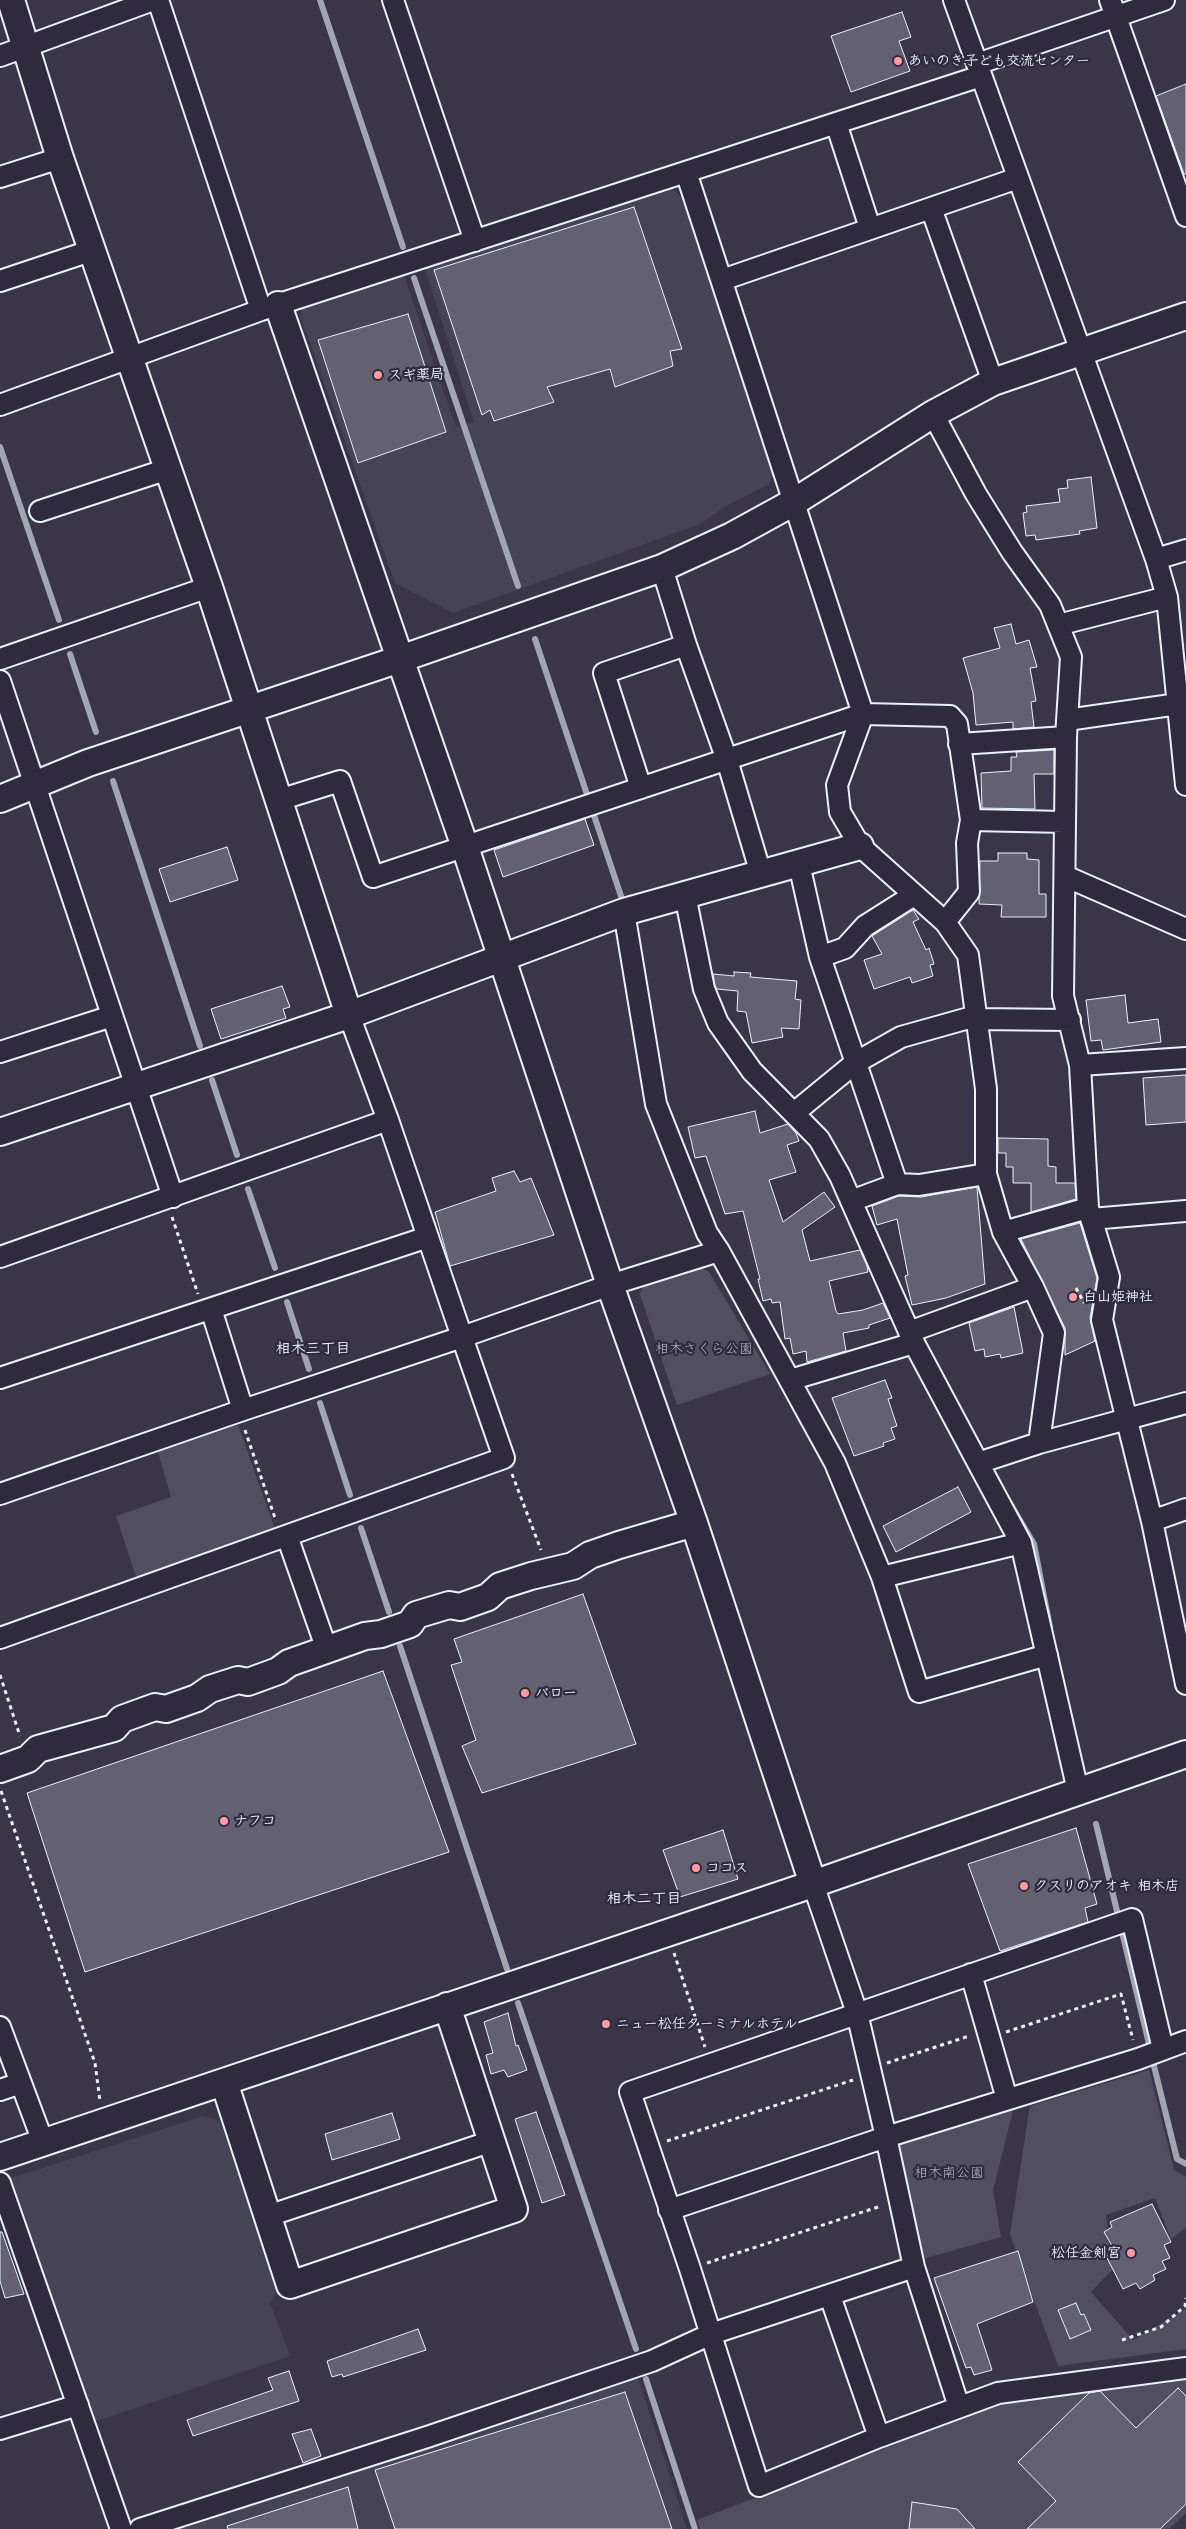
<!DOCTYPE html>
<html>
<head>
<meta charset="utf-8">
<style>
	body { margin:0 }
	canvas { display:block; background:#3a3648 }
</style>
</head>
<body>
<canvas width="1186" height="2529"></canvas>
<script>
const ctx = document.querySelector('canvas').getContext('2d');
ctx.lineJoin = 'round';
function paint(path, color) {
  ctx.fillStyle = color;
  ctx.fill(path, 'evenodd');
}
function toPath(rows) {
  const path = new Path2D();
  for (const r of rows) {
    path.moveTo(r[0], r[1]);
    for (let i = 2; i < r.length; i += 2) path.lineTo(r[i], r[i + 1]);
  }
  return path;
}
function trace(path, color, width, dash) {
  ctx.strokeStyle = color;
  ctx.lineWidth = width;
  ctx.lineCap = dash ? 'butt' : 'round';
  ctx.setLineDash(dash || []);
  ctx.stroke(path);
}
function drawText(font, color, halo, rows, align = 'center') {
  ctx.font = font + ' "Comic Neue","Klee One",sans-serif';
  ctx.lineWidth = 4.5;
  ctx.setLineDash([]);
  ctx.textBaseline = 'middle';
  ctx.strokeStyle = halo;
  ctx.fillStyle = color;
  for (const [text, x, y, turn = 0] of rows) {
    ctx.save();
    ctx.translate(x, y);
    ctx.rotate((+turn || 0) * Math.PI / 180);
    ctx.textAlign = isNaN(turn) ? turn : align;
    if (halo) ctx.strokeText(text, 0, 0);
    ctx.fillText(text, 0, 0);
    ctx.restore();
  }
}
const built = toPath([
	[672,188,683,199,774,472,769,484,726,506,700,524,453,613,395,583,300,315,302,306,403,273,456,427,474,422,424,266],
	[203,2116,220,2121,277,2290,270,2303,290,2356,93,2422,12,2178],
	[637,2375,687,2529,167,2529]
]);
const green = toPath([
	[698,1266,709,1272,770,1374,677,1405,640,1294,644,1283],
	[238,1425,276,1532,137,1580,116,1516,171,1497,158,1452],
	[1149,2070,1174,2170,1186,2177,1186,2228,1171,2239,1155,2198,1106,2215,1112,2270,1091,2292,1133,2340,1186,2309,1186,2349,1058,2366,1010,2234,1030,2106],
	[1014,2106,993,2190,1001,2237,922,2259,895,2143],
	[1186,2377,1186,2513,1169,2529,700,2529,697,2520,1016,2398]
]);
const stream = toPath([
	[320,0,403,247],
	[414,278,518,586],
	[0,447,59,620],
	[535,639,621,896],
	[70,654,96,732],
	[113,781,200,1046],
	[212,1080,237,1155],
	[248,1189,275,1268],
	[287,1302,309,1369],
	[320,1403,350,1495],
	[1011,1505,1034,1544,1050,1627],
	[361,1528,389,1612],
	[400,1646,507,1969],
	[1096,1824,1150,2048],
	[518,2003,636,2349],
	[1153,2062,1177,2159,1186,2164],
	[646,2379,695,2529]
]);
const building = toPath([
	[902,12,911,37,899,41,910,71,851,92,831,36,902,12],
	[1186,84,1186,174,1184,174,1156,96,1186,84],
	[634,207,682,349,670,351,673,366,615,387,610,369,547,387,554,402,494,421,490,410,482,415,434,270,634,207],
	[408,314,446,432,358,463,318,340,408,314],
	[1091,477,1097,528,1079,531,1080,534,1036,540,1035,535,1026,536,1023,513,1027,512,1026,506,1060,502,1058,489,1068,488,1067,480,1091,477],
	[1011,624,1016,644,1029,640,1037,667,1030,668,1036,701,1031,702,1034,727,1013,729,1013,722,976,725,973,693,963,658,1000,648,994,628,1011,624],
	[1054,750,1054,774,1034,774,1035,809,982,808,981,773,1011,771,1011,757,1017,757,1016,752,1054,750],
	[585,819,594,845,503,877,494,850,585,819],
	[227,847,238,880,170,902,159,869,227,847],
	[998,853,1027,853,1027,859,1039,860,1039,894,1046,894,1046,917,1001,917,1002,905,979,904,980,861,998,861,998,853],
	[913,910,919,919,913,922,926,950,929,948,934,964,930,965,933,976,912,983,910,977,874,989,864,960,882,954,872,936,913,910],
	[734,972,751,973,750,977,797,981,795,999,801,1000,799,1029,781,1028,783,1037,752,1043,746,1012,737,1011,738,991,717,989,715,986,713,974,734,976,734,972],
	[282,986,290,1007,283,1009,286,1018,221,1039,211,1009,282,986],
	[1125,995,1128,1023,1158,1019,1161,1042,1103,1050,1101,1040,1091,1041,1086,1000,1125,995],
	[1186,1075,1186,1122,1146,1125,1143,1078,1186,1075],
	[755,1111,760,1133,788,1124,796,1133,799,1141,787,1145,796,1172,769,1180,783,1222,824,1192,835,1207,802,1230,810,1261,860,1250,867,1266,868,1272,829,1281,836,1311,838,1314,863,1310,883,1303,890,1318,869,1325,869,1328,843,1333,846,1351,807,1362,806,1351,793,1354,790,1338,785,1339,780,1302,772,1303,771,1299,763,1301,758,1279,760,1279,743,1211,725,1214,706,1156,695,1158,688,1127,755,1111],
	[998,1138,1048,1139,1048,1166,1056,1167,1056,1183,1075,1183,1076,1199,1031,1212,1031,1183,1013,1183,1013,1167,1006,1167,1006,1153,998,1153,998,1138],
	[514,1171,520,1182,531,1178,554,1235,450,1266,435,1212,496,1191,492,1178,514,1171],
	[977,1187,985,1284,946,1298,912,1305,905,1276,908,1275,897,1219,877,1225,872,1206,899,1196,921,1197,977,1187],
	[1080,1223,1097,1278,1090,1318,1095,1341,1065,1355,1065,1328,1021,1239,1080,1223],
	[1014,1307,1023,1353,1001,1358,1000,1354,985,1357,984,1349,975,1351,969,1323,1014,1307],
	[885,1380,892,1398,888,1399,897,1426,891,1428,895,1439,883,1443,884,1446,854,1456,832,1398,885,1380],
	[958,1487,971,1512,896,1552,883,1526,958,1487],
	[583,1594,636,1744,482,1793,462,1746,476,1740,451,1665,462,1662,454,1639,583,1594],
	[383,1671,449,1852,85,1972,27,1793,383,1671],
	[1076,1828,1097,1904,1085,1908,1088,1922,1000,1951,968,1864,1076,1828],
	[723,1830,738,1879,680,1897,663,1850,723,1830],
	[508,2013,516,2046,518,2045,527,2070,508,2077,504,2070,491,2074,486,2055,493,2053,484,2022,508,2013],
	[536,2112,565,2195,542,2203,515,2119,536,2112],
	[392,2113,400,2139,332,2160,325,2134,392,2113],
	[1152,2204,1171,2242,1164,2245,1170,2258,1162,2261,1166,2269,1153,2275,1155,2280,1140,2289,1136,2283,1123,2289,1106,2256,1115,2251,1104,2232,1112,2227,1110,2222,1152,2204],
	[0,2232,2,2232,24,2294,5,2298,0,2281,0,2232],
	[1018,2251,1033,2302,977,2324,992,2370,974,2375,971,2367,966,2368,934,2278,1018,2251],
	[1076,2303,1081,2315,1084,2314,1091,2330,1070,2339,1058,2310,1076,2303],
	[418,2329,426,2350,343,2377,342,2374,332,2377,327,2361,418,2329],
	[289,2371,299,2401,193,2436,187,2420,273,2390,268,2378,289,2371],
	[1178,2388,1186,2396,1186,2504,1160,2529,1027,2529,1056,2501,1018,2462,1089,2393,1100,2391,1136,2428,1178,2388],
	[625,2392,672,2529,395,2529,375,2470,625,2392],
	[311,2429,321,2456,303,2463,292,2434,311,2429],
	[348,2487,358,2529,228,2529,227,2526,348,2487],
	[912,2502,957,2509,975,2529,909,2529,912,2502]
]);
const path = toPath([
	[172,1217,198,1294],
	[1076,1288,1084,1303],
	[245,1430,276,1521],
	[512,1474,541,1550],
	[0,1675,20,1736],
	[1,1791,95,2063,100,2101],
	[674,1953,705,2047],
	[1006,2032,1121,1994,1133,2040],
	[887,2063,969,2036],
	[667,2141,853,2080],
	[707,2263,881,2206],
	[1122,2340,1161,2327,1185,2306,1186,2298]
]);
const minor = toPath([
	[158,0,261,310],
	[393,0,475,241],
	[954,0,1156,559],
	[1110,0,1186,216],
	[0,56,153,0],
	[977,64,1164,0],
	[836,123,870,228],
	[686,172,863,714,837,785,840,812,860,846,945,922,968,955,986,1089,986,1174,1003,1232,1033,1287,1054,1333,1039,1443,1186,1403],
	[0,177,60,158],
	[931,208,993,382],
	[722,280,1018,178],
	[0,281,93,250],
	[0,405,261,310,981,76],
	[933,414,976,494,1012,552,1050,605,1071,657,1066,737,1063,996,1080,1065,1088,1208,1109,1277,1102,1320,1152,1521,1186,1684],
	[40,511,168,469],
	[1186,550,1156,559,1167,597,1186,785],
	[662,568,686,645],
	[1058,625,1167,597],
	[0,659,209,587],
	[0,681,173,1197],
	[1067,720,1178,704],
	[959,744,1066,737],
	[641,788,604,673,686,645,727,760,761,874],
	[279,800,340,781,373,877,863,714,950,716,957,724,971,820,967,843,969,892,945,922],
	[971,820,1065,822],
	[799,864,820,957,897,1184,919,1185,986,1174],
	[1065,876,1186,929],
	[685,895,704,989,718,1023,752,1071,819,1139,840,1176,914,1343,978,1463],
	[624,912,656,1104,707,1233,719,1251,835,1463,882,1577,1021,1543,978,1463,1039,1443],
	[820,957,845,948,865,926,914,895],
	[349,1015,388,1120,462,1337,610,1285,719,1251],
	[976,1019,1070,1020],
	[0,1052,112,1016],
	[1080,1065,1186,1058],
	[794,1113,855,1063,901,1037,976,1016],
	[851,1201,897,1184],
	[1091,1219,1186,1211],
	[1003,1232,1088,1208],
	[0,1257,388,1120],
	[211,1309,243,1410],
	[909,1332,1033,1287],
	[0,1378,428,1237],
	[790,1380,914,1343],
	[0,1494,243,1410,462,1337,504,1458,0,1638],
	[1152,1521,1186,1509],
	[287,1536,327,1650],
	[1021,1543,1078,1791],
	[882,1577,919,1692,1047,1655],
	[813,1884,857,2013,886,2137,1138,2059,1186,2041],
	[971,1974,1007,2099],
	[0,2027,43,2142],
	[1163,2049,1132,1919,630,2092,690,2269,759,2486,879,2437,998,2393,1186,2368],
	[0,2090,21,2083],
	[0,2183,121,2529],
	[669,2210,886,2137,914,2267,959,2407],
	[268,2216,492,2141],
	[830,2296,879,2437],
	[0,2429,78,2405],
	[140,2529,427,2437,652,2361,711,2334,914,2267]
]);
const tertiary = toPath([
	[278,305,465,847,610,1285,694,1523,813,1884],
	[0,799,88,763,400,659,662,568,732,536,794,502,933,414,993,382,1186,316],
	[349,1015,624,912,860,846],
	[0,1132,349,1015,209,587,60,158,11,0],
	[0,1769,28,1759,38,1749,114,1728,122,1719,155,1707,166,1709,197,1698,210,1689,238,1680,248,1682,278,1671,289,1663,365,1636,381,1634,410,1624,416,1615,449,1605,460,1607,488,1597,500,1586,531,1576,573,1566,590,1555,619,1545,694,1523],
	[224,2082,290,2285,514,2209,447,2006],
	[0,2157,813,1884,1186,1754]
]);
const markers = [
	[898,61,5,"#ff9aa2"],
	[378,375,5,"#ff9aa2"],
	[1073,1297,5,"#ff9aa2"],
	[525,1693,5,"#ff9aa2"],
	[224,1821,5,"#ff9aa2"],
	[696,1868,5,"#ff9aa2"],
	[1024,1886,5,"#ff9aa2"],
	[606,2024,5,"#ff9aa2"],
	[1131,2253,5,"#ff9aa2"]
];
const poiNames = [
	["あいのき子ども交流センター",908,61],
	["スギ薬局",388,375],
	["白山姫神社",1083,1297],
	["バロー",535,1693],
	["ナフコ",234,1821],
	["ココス",706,1868],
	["クスリのアオキ 相木店",1034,1886],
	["ニュー松任ターミナルホテル",616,2024],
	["松任金剣宮",1121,2253,"right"]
];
const parkNames = [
	["相木さくら公園",704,1349],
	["相木南公園",949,2173]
];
const neighbourhoodNames = [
	["相木三丁目",313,1349],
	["相木二丁目",644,1899]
];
paint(built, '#464354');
paint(green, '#504e5f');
trace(stream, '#a2a6b1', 6);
paint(building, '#636171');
trace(building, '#e8f1f8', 1);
trace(minor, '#e8f1f8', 24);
trace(tertiary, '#e8f1f8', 30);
trace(path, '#e8f1f8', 3, [4, 4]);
trace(minor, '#2f2a3d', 20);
trace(tertiary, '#2f2a3d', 26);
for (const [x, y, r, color] of markers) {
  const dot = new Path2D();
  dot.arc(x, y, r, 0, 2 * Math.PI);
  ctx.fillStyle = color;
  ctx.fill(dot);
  trace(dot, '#2f2a3d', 2);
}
drawText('bold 14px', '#e8f1f8', '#2f2a3d', poiNames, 'left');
drawText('14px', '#b3b8c2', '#2f2a3d', parkNames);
drawText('bold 15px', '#e8f1f8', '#2f2a3d', neighbourhoodNames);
</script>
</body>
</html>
